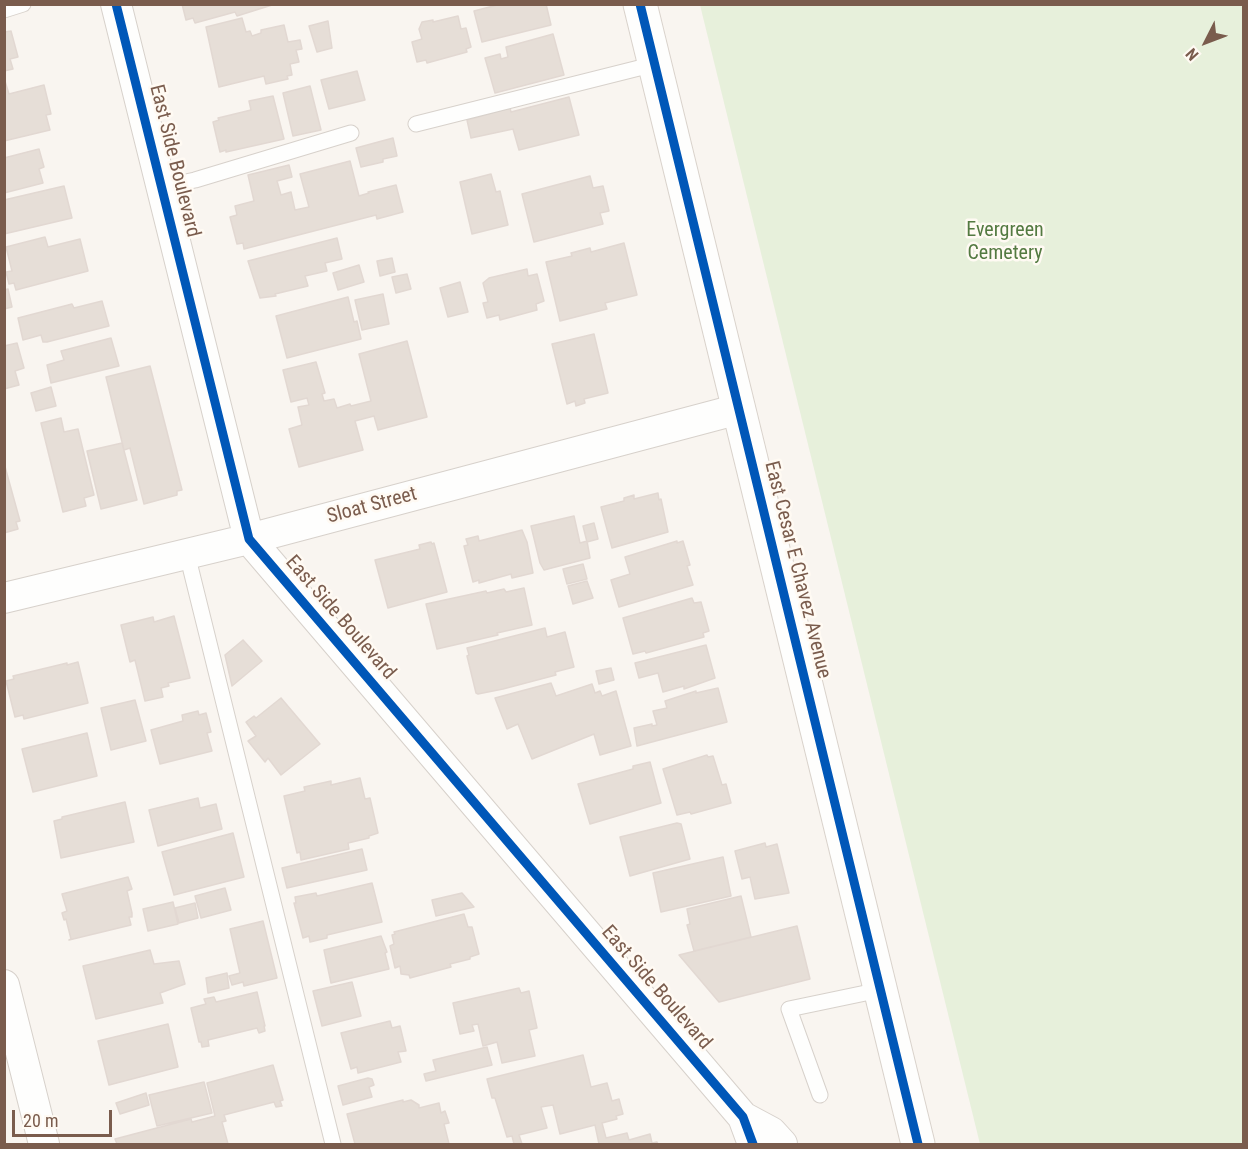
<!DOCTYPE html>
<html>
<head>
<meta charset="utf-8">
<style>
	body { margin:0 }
	#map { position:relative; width:1248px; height:1149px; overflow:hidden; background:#f9f5f0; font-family:"Roboto Condensed",sans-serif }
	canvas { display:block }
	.frame { position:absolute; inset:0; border:6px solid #7a5c4d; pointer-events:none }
	.north { position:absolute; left:1176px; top:12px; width:60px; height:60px; -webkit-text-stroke:4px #fffaf3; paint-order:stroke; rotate:228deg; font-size:16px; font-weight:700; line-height:24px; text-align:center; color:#7a5c4d }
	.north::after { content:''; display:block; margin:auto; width:21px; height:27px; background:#7a5c4d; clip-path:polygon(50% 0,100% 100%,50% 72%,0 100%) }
	.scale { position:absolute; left:12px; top:1110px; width:100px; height:27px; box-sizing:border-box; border:3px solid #7a5c4d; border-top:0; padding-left:8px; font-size:18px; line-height:21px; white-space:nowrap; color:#7a5c4d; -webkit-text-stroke:4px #fffaf3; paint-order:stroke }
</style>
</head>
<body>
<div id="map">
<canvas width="1248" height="1149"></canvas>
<div class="frame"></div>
<div class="north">N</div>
<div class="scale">20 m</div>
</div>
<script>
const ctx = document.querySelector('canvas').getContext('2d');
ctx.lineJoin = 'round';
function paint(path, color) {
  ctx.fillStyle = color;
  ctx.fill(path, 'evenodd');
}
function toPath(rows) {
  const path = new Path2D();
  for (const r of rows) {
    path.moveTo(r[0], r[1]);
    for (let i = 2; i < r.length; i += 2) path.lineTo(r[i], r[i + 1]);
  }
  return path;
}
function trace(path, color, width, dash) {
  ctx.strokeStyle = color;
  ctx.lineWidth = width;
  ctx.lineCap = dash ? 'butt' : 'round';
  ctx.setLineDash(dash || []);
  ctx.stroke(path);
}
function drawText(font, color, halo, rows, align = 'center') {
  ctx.font = font + ' "Roboto Condensed",sans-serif';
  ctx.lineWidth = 5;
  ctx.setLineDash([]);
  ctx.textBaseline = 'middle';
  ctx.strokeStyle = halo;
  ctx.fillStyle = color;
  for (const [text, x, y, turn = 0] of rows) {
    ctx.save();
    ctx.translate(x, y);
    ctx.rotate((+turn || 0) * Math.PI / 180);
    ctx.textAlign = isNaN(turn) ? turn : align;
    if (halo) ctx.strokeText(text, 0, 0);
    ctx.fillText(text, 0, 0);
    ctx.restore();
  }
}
const green = toPath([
	[700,5,1243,5,1243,1144,980,1144]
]);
const building = toPath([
	[182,4,272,4,272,5,237,16,235,12,195,23,193,18,186,20,182,4],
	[501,4,546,4,551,25,482,42,474,11,501,4],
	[458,16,461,29,466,28,471,47,466,49,467,52,427,63,426,60,417,62,412,42,422,39,419,29,422,22,433,20,433,22,458,16],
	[242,18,246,32,250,31,252,36,261,33,261,30,284,25,288,42,300,40,302,49,296,50,299,62,290,64,292,75,287,76,288,79,266,84,264,76,219,87,206,27,242,18],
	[328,21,332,48,317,52,309,26,328,21],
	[11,31,18,57,10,59,13,69,4,71,4,32,11,31],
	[553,34,564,75,495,93,485,58,500,54,501,59,508,57,506,47,553,34],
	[357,71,365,100,329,109,321,80,357,71],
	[4,78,9,94,44,85,51,114,46,115,50,130,4,141,4,78],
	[310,86,321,130,293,136,283,93,310,86],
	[273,96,284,139,226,152,226,150,220,152,213,122,219,120,218,118,251,110,249,101,273,96],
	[569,97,579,135,519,150,513,129,471,138,467,120,510,108,511,112,569,97],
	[393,138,397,156,383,159,383,162,361,167,356,148,393,138],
	[39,149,44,167,39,169,43,183,4,193,4,158,39,149],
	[350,161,359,196,369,193,368,192,396,185,403,212,377,219,376,215,244,249,243,243,237,244,230,217,237,215,235,206,254,201,248,175,289,165,292,177,277,181,281,195,291,192,295,210,309,207,300,174,350,161],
	[491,174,496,192,500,191,508,225,472,234,460,182,491,174],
	[590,176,593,188,603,186,609,211,600,213,603,224,534,242,522,194,590,176],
	[64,186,72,218,4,234,4,200,64,186],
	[45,237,48,247,80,239,88,271,16,290,14,283,9,284,6,272,12,271,6,247,45,237],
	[337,238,342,259,325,263,327,271,305,276,308,286,275,294,276,296,260,298,248,261,337,238],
	[624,243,637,295,605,303,607,309,560,321,546,262,572,256,571,253,590,248,591,252,624,243],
	[392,258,395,272,380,276,377,261,392,258],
	[359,265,364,282,338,290,333,273,359,265],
	[527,269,528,276,537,274,544,301,536,304,537,310,500,320,499,315,487,318,483,303,488,302,483,283,489,278,527,269],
	[407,274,411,289,396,293,392,277,407,274],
	[460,282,468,312,448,317,440,288,460,282],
	[8,289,12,307,4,309,4,290,8,289],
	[383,294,389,324,362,330,355,300,383,294],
	[348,297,354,322,357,321,361,339,287,358,276,316,348,297],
	[102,301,109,326,47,342,43,342,41,335,23,340,18,318,72,304,74,308,102,301],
	[594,334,608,393,584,399,585,403,576,406,575,401,567,404,552,344,594,334],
	[111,338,119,366,51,383,47,365,64,360,61,351,111,338],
	[407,341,427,417,378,430,374,416,355,421,363,450,299,467,289,429,302,425,298,407,309,405,307,398,291,402,283,370,316,362,325,393,322,394,324,401,334,399,337,408,350,404,351,406,371,401,359,354,407,341],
	[17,343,24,368,15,371,19,385,4,389,4,346,17,343],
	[150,366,182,490,177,491,177,495,144,504,130,448,124,450,106,377,150,366],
	[51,387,56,406,36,411,31,393,51,387],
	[61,418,64,432,78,429,94,495,84,498,86,506,63,512,41,423,61,418],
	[122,443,137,500,101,509,87,451,122,443],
	[4,463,20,521,16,522,18,529,4,533,4,463],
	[658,493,659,500,661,499,668,532,612,548,601,507,624,501,624,498,634,495,634,499,658,493],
	[574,516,580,543,587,541,590,558,544,570,540,563,531,526,574,516],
	[594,523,598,539,587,542,583,526,594,523],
	[522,530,527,542,533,573,512,578,511,574,479,583,479,580,473,582,464,546,468,545,466,539,478,536,479,541,522,530],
	[677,541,677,543,683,541,690,565,687,566,693,585,619,607,611,580,630,574,625,557,677,541],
	[431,542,432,544,434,543,447,592,388,608,375,560,420,549,419,545,431,542],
	[583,564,587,579,567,584,563,569,583,564],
	[587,581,593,598,573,604,568,586,587,581],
	[524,588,532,625,497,633,498,635,437,649,426,604,486,591,487,593,504,589,506,592,524,588],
	[692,598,694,603,701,602,709,631,703,633,704,637,646,653,645,651,633,654,623,618,692,598],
	[174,616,190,678,168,683,169,686,161,688,163,697,145,701,135,660,130,662,121,625,153,617,154,622,174,616],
	[545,628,547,637,565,632,574,667,555,672,556,675,503,689,478,694,476,693,467,656,469,655,467,648,545,628],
	[243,640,262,661,232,686,225,655,243,640],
	[706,645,715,678,684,689,684,686,663,692,658,673,639,678,635,663,706,645],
	[78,662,88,703,24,719,23,715,15,717,6,681,14,679,13,676,67,663,67,665,78,662],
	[611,668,614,680,599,684,596,671,611,668],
	[551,683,556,696,592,684,595,693,600,691,602,696,616,691,631,746,600,755,594,734,532,759,518,724,507,729,495,698,551,683],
	[718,688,727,722,637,746,634,728,652,724,652,726,657,725,653,711,667,708,665,701,696,691,696,693,718,688],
	[281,698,320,744,281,775,268,758,265,762,248,741,256,736,246,722,254,716,256,718,281,698],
	[135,700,146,741,111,750,101,708,135,700],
	[198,711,199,715,206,713,211,732,207,733,212,751,160,764,151,730,183,721,182,715,198,711],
	[87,733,97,776,33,792,22,749,87,733],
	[707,755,708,757,713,756,722,785,726,784,731,803,691,814,690,812,677,815,663,769,707,755],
	[650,762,661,803,590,824,578,784,633,769,633,766,650,762],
	[360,778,365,799,370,798,378,833,369,836,369,838,348,843,349,849,301,860,300,852,297,853,284,796,305,791,304,787,331,781,331,785,360,778],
	[198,798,200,808,216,804,222,829,158,846,149,810,198,798],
	[125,802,134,842,61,858,54,821,62,819,62,817,125,802],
	[677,823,681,824,690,859,630,876,620,837,677,823],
	[233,833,244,877,174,895,162,852,233,833],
	[765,843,766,847,777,844,789,893,755,899,750,877,742,879,735,851,765,843],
	[362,849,367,870,287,888,282,868,362,849],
	[723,857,731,896,661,912,653,873,723,857],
	[128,877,132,889,127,891,132,913,132,917,129,917,131,925,69,940,71,939,66,919,64,920,62,913,67,911,62,894,128,877],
	[372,883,382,922,327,935,327,938,310,942,309,936,303,938,294,903,296,903,295,897,316,893,317,896,372,883],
	[225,888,231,910,201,918,195,896,225,888],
	[462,893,474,907,436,916,432,900,462,893],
	[741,896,751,937,694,951,687,925,690,924,687,909,741,896],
	[173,902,178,924,148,931,143,909,173,902],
	[195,903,198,918,179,923,175,908,195,903],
	[464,914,468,927,472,927,479,954,470,957,470,959,450,964,451,967,410,978,409,975,401,974,400,966,395,968,390,946,394,944,392,935,395,934,394,932,464,914],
	[263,921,277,978,244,986,243,982,232,985,229,976,240,973,230,929,263,921],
	[797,926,810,979,719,1002,679,955,797,926],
	[381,936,387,952,385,953,389,969,331,983,324,950,381,936],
	[150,950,154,964,179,961,185,984,160,993,163,1003,96,1019,83,966,150,950],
	[227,973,229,988,208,993,206,978,227,973],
	[352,982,361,1016,322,1026,313,991,352,982],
	[519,988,521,993,529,991,537,1028,529,1030,535,1056,502,1063,497,1042,483,1046,478,1024,472,1025,474,1031,460,1034,453,1003,519,988],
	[257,992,265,1026,264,1026,265,1031,259,1033,257,1028,208,1040,209,1046,202,1047,201,1042,199,1042,191,1008,206,1004,204,999,214,997,216,1002,257,992],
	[390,1021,392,1028,400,1026,406,1051,398,1052,401,1062,358,1073,357,1067,351,1069,341,1033,390,1021],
	[168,1024,178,1067,109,1085,98,1041,168,1024],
	[487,1047,492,1065,426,1081,424,1074,436,1071,433,1060,487,1047],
	[583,1055,591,1087,607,1083,612,1101,619,1099,623,1114,616,1116,617,1119,602,1123,606,1138,627,1133,629,1140,650,1134,652,1143,657,1142,658,1144,599,1144,595,1125,560,1134,553,1105,541,1107,547,1128,519,1135,522,1144,514,1144,512,1136,507,1137,495,1098,492,1098,487,1079,583,1055],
	[273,1065,283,1100,280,1101,282,1106,276,1107,274,1102,224,1115,226,1121,222,1122,228,1144,117,1144,115,1139,191,1119,192,1122,215,1116,207,1083,273,1065],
	[368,1078,372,1079,374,1085,369,1087,372,1097,343,1105,338,1086,368,1078],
	[204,1082,212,1113,157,1126,149,1095,204,1082],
	[146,1093,149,1105,120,1114,116,1103,146,1093],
	[403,1100,403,1102,411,1100,419,1105,419,1108,439,1103,441,1113,445,1111,449,1123,444,1124,449,1144,355,1144,347,1114,403,1100]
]);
const lane = toPath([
	[4,10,23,4],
	[416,124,655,64],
	[162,187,195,180,351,133],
	[187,554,333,1144],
	[820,1095,789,1009,880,990]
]);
const street = toPath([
	[116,4,249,539,743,1117,753,1144],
	[4,598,249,539,739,409],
	[4,985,44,1144],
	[743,1117,771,1132,782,1144]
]);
const secondary = toPath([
	[640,4,918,1144]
]);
const cycleway = toPath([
	[116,4,249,539,743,1117,753,1144],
	[640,4,918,1144]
]);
const streetNames = [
	["East Side Boulevard",174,161,76],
	["Sloat Street",372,506,-15],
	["East Cesar E Chavez Avenue",797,570,76],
	["East Side Boulevard",340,618,49],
	["East Side Boulevard",656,988,49]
];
const parkNames = [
	["Evergreen",1005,231],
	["Cemetery",1005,254]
];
paint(green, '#e7f0db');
paint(building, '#e6ded7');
trace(building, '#e2d8d2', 1.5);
trace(lane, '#d7d1cb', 17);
trace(street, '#d7d1cb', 32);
trace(secondary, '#d9d2cb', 35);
trace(lane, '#fefefd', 15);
trace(street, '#fefefd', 30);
trace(secondary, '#fefefd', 33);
trace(cycleway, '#0057b8', 9);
drawText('20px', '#7a5c4d', '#fffaf3', streetNames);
drawText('20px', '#537a41', '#fffaf3', parkNames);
</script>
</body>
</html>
